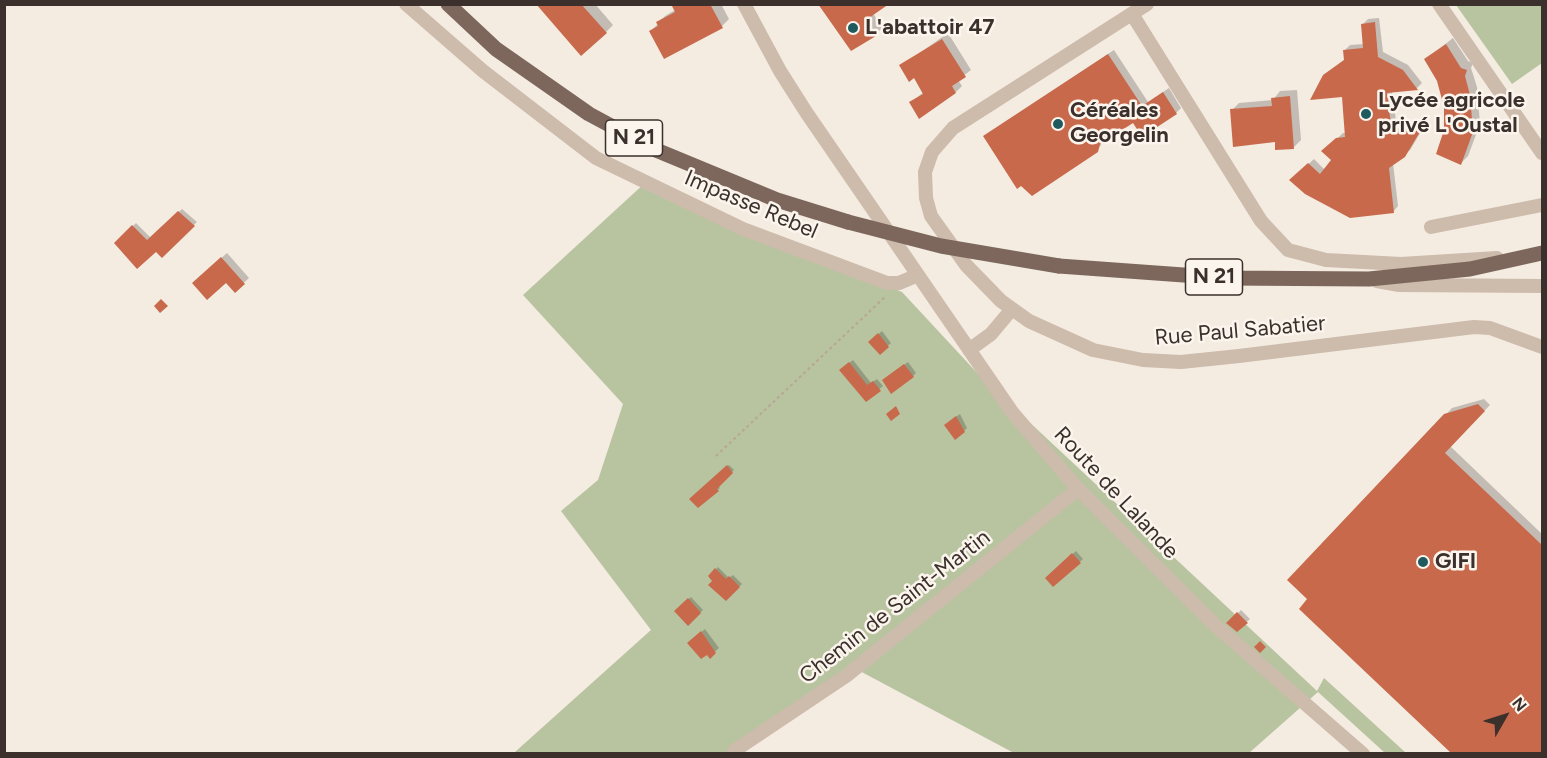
<!DOCTYPE html>
<html>
<head>
<meta charset="utf-8">
<style>
	body { margin:0 }
	#map { position:relative; width:1547px; height:758px; overflow:hidden; background:#f4ebe1; font-family:Figtree,sans-serif }
	canvas { display:block }
	.frame { position:absolute; inset:0; border:6px solid #3b302b; pointer-events:none }
	.north { position:absolute; left:1475px; top:686px; width:60px; height:60px; -webkit-text-stroke:4px #fbf5ee; paint-order:stroke; rotate:51deg; font-size:16px; font-weight:700; line-height:24px; text-align:center; color:#3b302b }
	.north::after { content:''; display:block; margin:auto; width:21px; height:27px; background:#3b302b; clip-path:polygon(50% 0,100% 100%,50% 72%,0 100%) }
</style>
</head>
<body>
<div id="map">
<canvas width="1547" height="758"></canvas>
<div class="frame"></div>
<div class="north">N</div>
</div>
<script>
const ctx = document.querySelector('canvas').getContext('2d');
ctx.lineJoin = 'round';
function paint(path, color) {
  ctx.fillStyle = color;
  ctx.fill(path, 'evenodd');
}
function toPath(rows) {
  const path = new Path2D();
  for (const r of rows) {
    path.moveTo(r[0], r[1]);
    for (let i = 2; i < r.length; i += 2) path.lineTo(r[i], r[i + 1]);
  }
  return path;
}
function trace(path, color, width, dash) {
  ctx.strokeStyle = color;
  ctx.lineWidth = width;
  ctx.lineCap = dash ? 'butt' : 'round';
  ctx.setLineDash(dash || []);
  ctx.stroke(path);
}
function drawText(font, color, halo, rows, align = 'center') {
  ctx.font = font + ' Figtree,sans-serif';
  ctx.lineWidth = 5;
  ctx.setLineDash([]);
  ctx.textBaseline = 'middle';
  ctx.strokeStyle = halo;
  ctx.fillStyle = color;
  for (const [text, x, y, turn = 0] of rows) {
    ctx.save();
    ctx.translate(x, y);
    ctx.rotate((+turn || 0) * Math.PI / 180);
    ctx.textAlign = isNaN(turn) ? turn : align;
    if (halo) ctx.strokeText(text, 0, 0);
    ctx.fillText(text, 0, 0);
    ctx.restore();
  }
}
const green = toPath([
	[1456,5,1542,5,1542,63,1512,84],
	[646,182,902,292,980,376,1317,691,1324,678,1406,753,1385,753,1318,692,1249,753,1014,753,856,669,742,753,517,754,515,752,651,630,561,511,598,480,623,404,523,295]
]);
const shadow = toPath([
	[538,4,595,4,613,25,606,32],
	[672,4,721,4,729,19,722,26,651,31,665,16,675,10],
	[820,4,873,13,882,28,875,35],
	[1379,18,1383,52,1408,65,1422,83,1417,88,1392,91,1397,128,1425,125,1410,150,1393,163,1398,206,1393,212,1291,180,1314,159,1325,170,1333,160,1324,151,1343,133,1347,133,1344,95,1324,76,1345,59,1345,50,1350,45,1364,44,1363,24,1368,19],
	[948,33,971,70,958,80,962,86,956,92,911,102,924,92,914,76,901,66],
	[1453,38,1468,61,1473,63,1471,68,1477,87,1480,124,1468,156,1461,163,1445,130,1446,107,1438,80,1426,59],
	[1114,50,1148,102,1169,88,1181,108,1176,113,1133,121,1104,140,1097,151,984,136],
	[1297,90,1301,140,1294,147,1276,140,1232,110,1239,103,1273,100,1280,91],
	[182,209,197,222,162,256,156,250,116,243,136,223,151,238],
	[227,253,249,278,235,291,226,281,199,278],
	[882,331,891,343,880,353,870,342],
	[853,360,871,383,877,379,883,386,866,400,844,367],
	[908,362,916,373,913,376,887,377],
	[1484,399,1490,405,1450,446,1542,534,1542,754,1454,754,1301,609,1309,599,1290,580,1452,408],
	[960,414,967,428,964,431,949,422],
	[729,465,734,470,718,486,720,488,698,506,691,499],
	[1076,551,1083,559,1053,585,1047,578],
	[718,567,729,578,733,575,742,584,726,599,710,576],
	[691,597,703,610,688,624,676,611],
	[1241,610,1250,619,1237,630,1228,623],
	[705,629,719,648,710,656,692,640]
]);
const building = toPath([
	[536,4,581,4,607,33,581,56],
	[671,4,710,4,723,28,664,59,649,31,658,26,656,22,675,12],
	[818,4,889,4,866,20,876,36,851,51],
	[1375,22,1378,57,1403,70,1418,90,1387,93,1392,133,1421,130,1405,157,1389,168,1394,213,1350,218,1305,194,1289,180,1308,163,1320,174,1331,160,1321,151,1336,138,1345,137,1342,97,1310,100,1323,75,1344,60,1343,50,1363,48,1361,24],
	[942,39,966,77,952,86,956,93,919,119,909,102,923,94,914,78,909,82,899,65],
	[1446,44,1461,68,1467,70,1465,76,1470,95,1473,132,1461,165,1436,154,1444,130,1444,107,1437,81,1424,59],
	[1108,54,1142,106,1163,92,1177,114,1142,137,1133,123,1100,144,1098,152,1032,196,1021,186,1017,189,983,136],
	[1290,96,1294,149,1275,150,1275,142,1233,147,1230,109,1272,106,1271,98],
	[178,211,195,226,162,258,156,252,137,269,114,243,132,225,147,240],
	[221,257,245,284,235,293,226,283,207,300,192,283],
	[161,299,168,306,160,313,154,306],
	[878,333,889,347,880,355,868,342],
	[849,362,867,385,873,381,881,391,866,402,839,370],
	[904,364,914,377,891,394,882,380],
	[1478,404,1485,411,1445,453,1542,545,1542,753,1451,753,1299,609,1307,599,1287,580,1444,414],
	[896,406,900,414,891,421,886,414],
	[956,416,965,432,955,440,944,425],
	[727,465,733,473,717,489,719,491,698,508,689,499],
	[1072,553,1081,563,1053,587,1045,578],
	[715,568,726,579,729,576,740,587,726,601,708,585,712,581,708,576],
	[688,598,701,613,688,626,674,611],
	[1237,612,1248,623,1237,632,1226,623],
	[701,631,716,653,710,659,707,655,701,659,687,643],
	[1260,641,1266,647,1260,653,1254,647]
]);
const path = toPath([
	[716,456,886,296]
]);
const minor = toPath([
	[406,4,483,71,596,158,743,229,887,283,899,283,918,275],
	[744,4,780,71,806,112,1012,412,1078,489,1216,626,1363,754],
	[1147,4,953,128,932,152,925,172,926,198,931,216,966,265,1001,301,1029,321,1093,350,1143,360,1181,362,1239,356,1474,327,1490,328,1542,347],
	[1439,4,1542,153],
	[1132,14,1261,221,1288,250,1326,260,1401,264,1497,258],
	[1431,227,1542,205],
	[1377,281,1399,285,1542,286],
	[969,350,991,334,1012,309],
	[734,751,846,676,1078,489]
]);
const major = toPath([
	[448,4,496,49,589,114,656,150,777,200,848,222],
	[1059,266,1225,278,1369,279,1470,269,1542,253]
]);
const majorBridge = toPath([
	[848,222,941,246,1059,266]
]);
const markers = [
	[853,28,6,"#1f5a5e"],
	[1366,114,6,"#1f5a5e"],
	[1058,124,6,"#1f5a5e"],
	[1423,562,6,"#1f5a5e"]
];
const shields = [
	[634,138,57],
	[1214,277,57]
];
const shieldNames = [
	["N 21",634,138],
	["N 21",1214,277]
];
const poiNames = [
	["L'abattoir 47",865,28],
	["Lycée agricole",1378,101],
	["privé L'Oustal",1378,126],
	["Céréales",1070,111],
	["Georgelin",1070,136],
	["GIFI",1435,562]
];
const streetNames = [
	["Impasse Rebel",751,205,23],
	["Rue Paul Sabatier",1240,331,-5],
	["Route de Lalande",1116,493,47],
	["Chemin de Saint-Martin",895,607,-38]
];
paint(green, '#b8c4a0');
paint(shadow, '#0003');
paint(building, '#c8694b');
trace(path, '#b9a596', 2, [3, 3]);
trace(minor, '#cdbbac', 14);
trace(major, '#7d675c', 15);
trace(majorBridge, '#7d675c', 15);
for (const [x, y, r, color] of markers) {
  const dot = new Path2D();
  dot.arc(x, y, r, 0, 2 * Math.PI);
  ctx.fillStyle = color;
  ctx.fill(dot);
  trace(dot, '#fbf5ee', 2);
}
for (const [x, y, w] of shields) {
  const box = new Path2D();
  box.roundRect(x - w / 2, y - 18, w, 36, 4.5);
  ctx.fillStyle = '#fbf5ee';
  ctx.fill(box);
  trace(box, '#3b302b', 1.5);
}
drawText('bold 21px', '#3b302b', null, shieldNames);
drawText('bold 22px', '#3b302b', '#fbf5ee', poiNames, 'left');
drawText('22px', '#3b302b', '#fbf5ee', streetNames);
</script>
</body>
</html>
